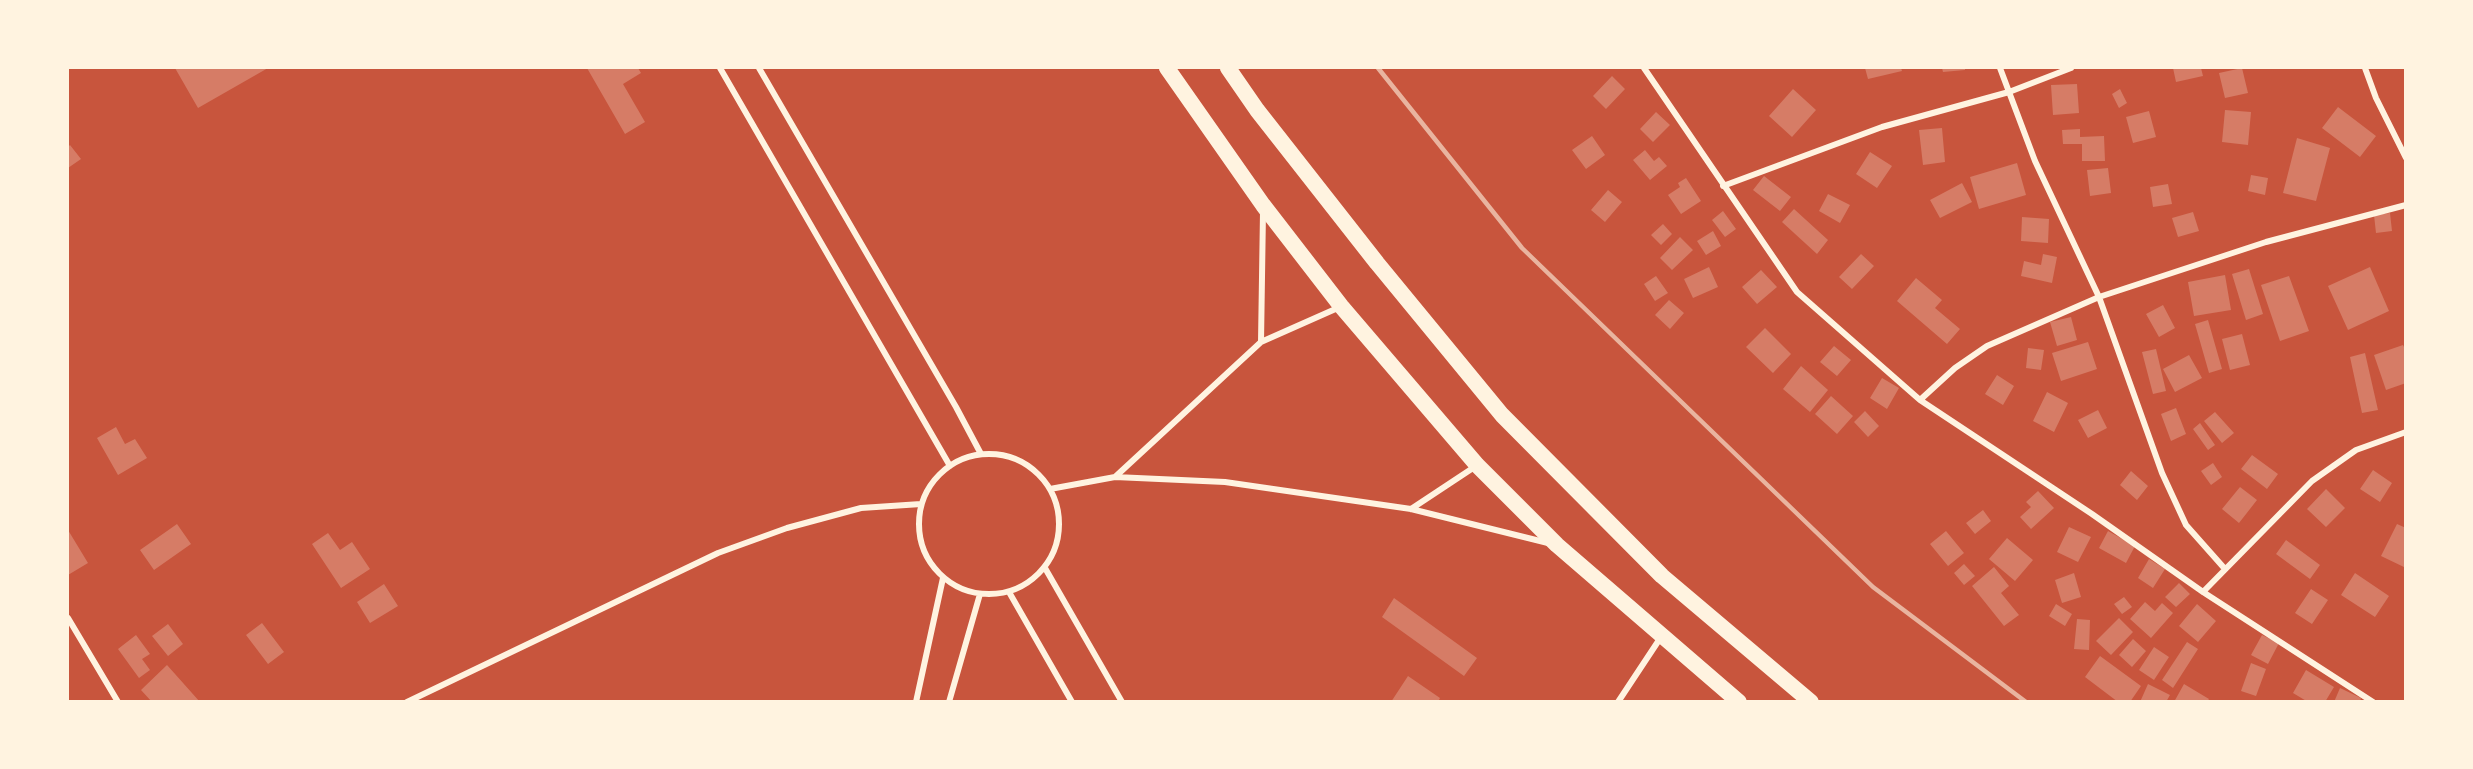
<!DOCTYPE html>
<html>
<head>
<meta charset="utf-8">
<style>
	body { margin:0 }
	#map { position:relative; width:2473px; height:769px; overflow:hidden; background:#c8553d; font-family:"Asap Condensed",sans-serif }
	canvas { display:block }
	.frame { position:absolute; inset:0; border:69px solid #fff3e0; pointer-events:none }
</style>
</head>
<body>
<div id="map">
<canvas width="2473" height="769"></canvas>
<div class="frame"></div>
</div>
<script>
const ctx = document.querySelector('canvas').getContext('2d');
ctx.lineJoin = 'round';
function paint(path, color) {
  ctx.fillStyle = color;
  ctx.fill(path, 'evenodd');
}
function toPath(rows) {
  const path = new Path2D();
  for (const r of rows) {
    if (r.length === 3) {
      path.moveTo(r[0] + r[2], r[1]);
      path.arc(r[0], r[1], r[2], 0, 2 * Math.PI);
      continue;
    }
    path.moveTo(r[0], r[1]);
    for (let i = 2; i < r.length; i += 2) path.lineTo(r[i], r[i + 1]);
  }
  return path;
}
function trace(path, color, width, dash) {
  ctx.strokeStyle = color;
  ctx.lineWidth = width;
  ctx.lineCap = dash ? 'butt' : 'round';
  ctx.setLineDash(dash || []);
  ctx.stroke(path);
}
const building = toPath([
	[175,68,268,68,198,108],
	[587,68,638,68,641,73,623,84,645,122,625,134],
	[1865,68,1901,68,1902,71,1868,79],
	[1942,68,1965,68,1965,70,1943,72],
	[2173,68,2201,68,2203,76,2176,82],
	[2242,68,2248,93,2225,98,2219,73],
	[1612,76,1625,89,1606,109,1593,96],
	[2077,84,2079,113,2053,115,2051,85],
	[1793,89,1816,110,1792,137,1769,116],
	[2120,89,2127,103,2119,108,2112,94],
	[2338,107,2376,136,2360,157,2322,128],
	[2225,110,2251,112,2248,145,2222,142],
	[2149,111,2156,137,2133,143,2126,117],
	[1656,112,1670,125,1653,142,1640,129],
	[1942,128,1945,162,1923,165,1919,130],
	[2080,129,2080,137,2104,136,2105,161,2082,161,2082,144,2063,144,2062,130],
	[1592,136,1605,155,1586,169,1572,150],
	[2297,138,2330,148,2316,201,2283,193],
	[70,145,81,159,68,168,68,147],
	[1645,150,1654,161,1659,157,1667,166,1650,180,1633,160],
	[1870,152,1892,166,1877,188,1856,174],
	[2017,163,2026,195,1979,209,1970,177],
	[2108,168,2111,193,2090,196,2087,170],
	[2251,175,2268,178,2265,195,2248,191],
	[1764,176,1791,197,1780,211,1753,190],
	[1686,178,1701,201,1681,214,1668,195,1680,187,1678,183],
	[1962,183,1972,202,1940,218,1930,200],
	[2168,184,2172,204,2153,207,2150,187],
	[1608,190,1622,202,1605,222,1591,210],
	[1828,194,1850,205,1840,223,1819,211],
	[1794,209,1828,240,1817,254,1782,222],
	[1723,211,1736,229,1725,237,1712,220],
	[2193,212,2199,231,2178,237,2172,218],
	[2390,213,2392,231,2376,233,2374,215],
	[2022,217,2049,219,2048,243,2021,241],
	[1663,224,1672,234,1661,245,1651,235],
	[1713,231,1721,246,1706,255,1697,241],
	[1680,237,1693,250,1672,270,1660,258],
	[1861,254,1874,266,1852,289,1839,277],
	[2043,254,2057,257,2052,283,2021,276,2024,261,2041,265],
	[1709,267,1718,287,1693,298,1684,279],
	[2370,267,2389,311,2348,330,2328,286],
	[2249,269,2263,314,2246,320,2232,274],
	[1761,270,1777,287,1757,304,1742,287],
	[2225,275,2231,310,2194,316,2188,282],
	[1656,276,1668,293,1655,301,1644,284],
	[2289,276,2309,331,2280,341,2261,285],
	[1916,278,1942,300,1935,308,1960,329,1947,344,1897,301],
	[1669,300,1684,313,1670,329,1655,315],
	[2163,305,2175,328,2159,337,2146,314],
	[2071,317,2077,340,2057,346,2050,322],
	[2208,320,2222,369,2209,373,2195,324],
	[1765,328,1791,354,1773,373,1746,347],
	[2242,334,2250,365,2230,370,2222,339],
	[2088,342,2097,369,2061,381,2052,353],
	[2403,345,2406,351,2406,383,2386,390,2374,355],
	[1834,346,1851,360,1837,376,1820,362],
	[2028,348,2044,350,2041,370,2026,368],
	[2156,349,2166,391,2153,394,2142,352],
	[2365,353,2378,410,2362,413,2350,357],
	[2189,355,2202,378,2175,392,2163,369],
	[1801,366,1828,390,1810,412,1783,389],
	[1997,375,2014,386,2003,405,1985,394],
	[1882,378,1899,388,1887,409,1870,398],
	[2047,392,2068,403,2054,432,2033,421],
	[1831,396,1853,416,1837,434,1815,414],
	[2176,408,2186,434,2171,441,2161,414],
	[2098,410,2107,428,2088,438,2078,420],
	[1865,411,1879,426,1868,437,1854,422],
	[2215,412,2234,433,2222,443,2204,421],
	[2200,423,2215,445,2208,450,2193,429],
	[116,427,125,444,135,439,147,458,118,475,97,438],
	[2252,455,2278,474,2267,489,2241,469],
	[2213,463,2222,477,2211,485,2201,471],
	[2373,470,2392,483,2380,502,2360,489],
	[2131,471,2148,486,2137,500,2120,485],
	[2240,487,2257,500,2239,523,2222,509],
	[2326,489,2345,508,2326,527,2307,509],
	[2038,491,2054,508,2031,529,2020,517,2031,507,2026,502],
	[1983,510,1991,521,1975,534,1966,523],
	[177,524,191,544,154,570,140,550],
	[2397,524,2406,528,2406,568,2381,556],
	[2069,527,2091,537,2078,562,2057,552],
	[68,530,88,563,68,575],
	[1946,531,1964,553,1948,566,1930,544],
	[2108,531,2135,546,2126,563,2099,548],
	[328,533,340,550,352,542,370,569,341,588,312,544],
	[2007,538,2033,560,2015,581,1989,559],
	[2286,540,2320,565,2310,579,2276,554],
	[2149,559,2165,569,2153,588,2138,578],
	[1964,564,1975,576,1964,585,1954,573],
	[1994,567,2009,586,2001,593,2019,615,2004,626,1972,586],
	[2074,573,2081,597,2062,603,2055,580],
	[2355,573,2389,596,2375,617,2341,595],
	[2179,583,2190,594,2176,607,2165,597],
	[384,584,398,606,370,623,357,602],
	[2311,589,2328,600,2312,624,2295,613],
	[2124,597,2132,607,2122,614,2114,604],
	[1394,598,1477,658,1464,676,1382,617],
	[2145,602,2155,611,2162,603,2173,613,2151,638,2130,619],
	[2056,604,2072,614,2065,626,2049,616],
	[2197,604,2216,621,2198,642,2179,626],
	[2119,618,2133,632,2111,655,2096,641],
	[2077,619,2090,620,2089,650,2074,649],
	[262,623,284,652,268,664,246,635],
	[168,624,183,644,168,656,152,636],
	[136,635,150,654,142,659,150,670,139,678,118,649],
	[2262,635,2279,643,2268,664,2251,655],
	[2133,639,2146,651,2132,667,2119,655],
	[2187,642,2198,649,2173,688,2162,680],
	[2154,647,2169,657,2154,680,2139,670],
	[2100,656,2141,686,2130,702,2118,702,2085,677],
	[2251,663,2266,669,2256,696,2241,691],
	[167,665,200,702,152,702,141,690],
	[2306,670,2334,687,2325,702,2308,702,2293,693],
	[1408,676,1440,698,1438,702,1391,702],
	[2148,684,2170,695,2166,702,2140,702],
	[2184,684,2209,699,2207,702,2174,702],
	[2340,688,2361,698,2360,702,2334,702]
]);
const minor = toPath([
	[720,68,950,466],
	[759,68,956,407,981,454],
	[1644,68,1797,292,1920,400,2092,514,2203,592,2373,702],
	[2000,68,2035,161,2099,297,2162,473,2186,525,2225,569],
	[2365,68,2376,98,2406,158],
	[1723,186,1882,127,2009,92,2071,68],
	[1261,342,1263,212],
	[1920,400,1955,368,1987,346,2099,297,2266,242,2406,205],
	[989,524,70],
	[1115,477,1261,342,1340,307],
	[1050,489,1115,477,1225,482,1411,509,1548,543],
	[1411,509,1476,466],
	[1045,568,1122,702],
	[1009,592,1072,702],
	[2203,592,2312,481,2356,450,2406,432],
	[68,618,118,702],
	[407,702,718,553,787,528,861,508,921,504],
	[916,702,943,578],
	[949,702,980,594],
	[1618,702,1661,637]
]);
const trunk = toPath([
	[1167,68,1263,205,1341,306,1477,465,1557,545,1739,702],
	[1228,68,1257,110,1377,263,1502,415,1662,576,1811,702]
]);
const rail = toPath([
	[1378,68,1522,248,1873,587,2026,702]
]);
paint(building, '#d67c66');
trace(minor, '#fff3e0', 6);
trace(trunk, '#fff3e0', 16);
trace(rail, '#e9b49f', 4.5);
</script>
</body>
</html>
